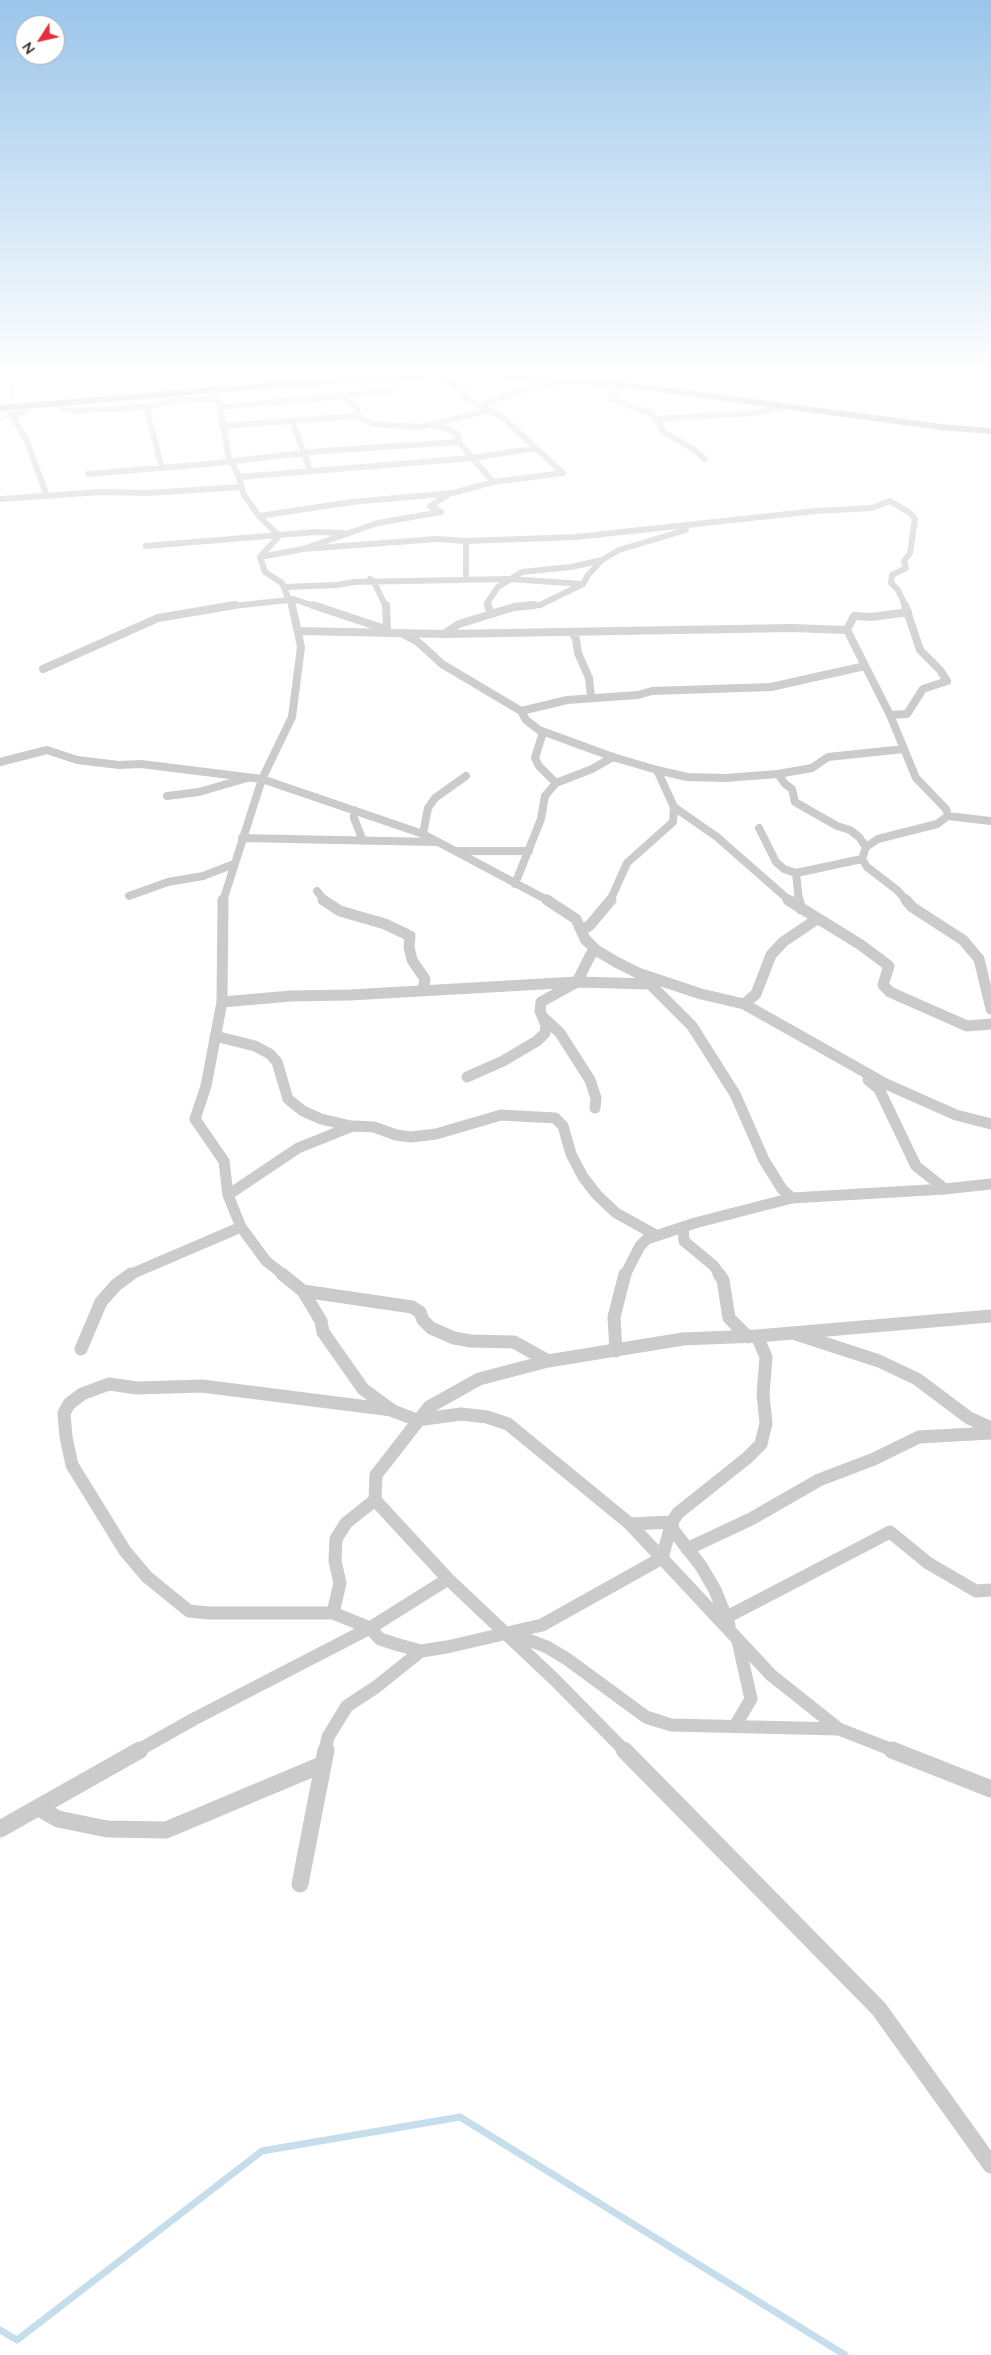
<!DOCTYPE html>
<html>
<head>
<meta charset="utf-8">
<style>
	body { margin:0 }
	#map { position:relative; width:991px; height:2355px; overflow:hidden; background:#fff; font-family:Lato,sans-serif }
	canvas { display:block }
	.north { position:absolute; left:15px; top:15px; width:50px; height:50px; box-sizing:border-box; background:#fff; border:1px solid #ababab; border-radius:50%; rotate:235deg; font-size:14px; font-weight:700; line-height:20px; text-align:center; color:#2e2e2e }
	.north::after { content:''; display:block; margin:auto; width:18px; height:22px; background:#e82c3c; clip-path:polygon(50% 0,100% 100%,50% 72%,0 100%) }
</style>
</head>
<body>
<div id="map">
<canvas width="991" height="2355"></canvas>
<div class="north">N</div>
</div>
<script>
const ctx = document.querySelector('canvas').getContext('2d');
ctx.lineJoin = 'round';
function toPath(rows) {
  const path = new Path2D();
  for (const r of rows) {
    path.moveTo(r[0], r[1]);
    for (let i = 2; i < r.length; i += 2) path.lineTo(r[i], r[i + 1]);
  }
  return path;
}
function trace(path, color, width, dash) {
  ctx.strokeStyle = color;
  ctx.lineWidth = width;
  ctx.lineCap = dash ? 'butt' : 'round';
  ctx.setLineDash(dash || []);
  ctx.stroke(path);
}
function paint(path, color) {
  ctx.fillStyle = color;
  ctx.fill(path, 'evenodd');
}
const streamFar1 = toPath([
	[11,374,13,404],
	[0,421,14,410]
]);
const stream = toPath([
	[0,2330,17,2340,262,2151,460,2117,845,2355]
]);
const minorFar4 = toPath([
	[441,375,463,390,466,399,501,416,563,473],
	[620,384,610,399,651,413,662,427,662,431,695,450,705,459],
	[214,390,220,407,228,454,239,477,244,495,259,516,279,536],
	[341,396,357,408,358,416],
	[58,403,66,410,75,411,146,407,173,401,216,398],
	[481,405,518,392,573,379],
	[28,406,23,412,12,416,26,439,47,496],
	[146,407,162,468],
	[220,407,386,392,394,390,397,377],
	[654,419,755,413,789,406],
	[292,421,310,470],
	[432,425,449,429,458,435,459,442,493,482],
	[222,426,358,416,372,424,420,427,491,410],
	[88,474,207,464,322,451,459,442],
	[239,477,472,458,537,448],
	[0,499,102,492,148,493,242,487],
	[259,516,352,502,453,493,493,482,563,473],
	[279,536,260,557,265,572,282,583,292,607],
	[466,541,466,580],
	[146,546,316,532,343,533],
	[303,549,437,539,466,541,576,537,816,511,872,508,890,501,910,513,915,519,910,553,904,561,906,568,892,575,891,583,898,590,906,607],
	[260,557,303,549,378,523,441,512,430,506,448,495],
	[370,579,374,582,386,607],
	[284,587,337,585,354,582,509,579,583,584],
	[287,597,317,607],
	[223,607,289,600],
	[488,607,487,603,498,587,522,572,571,567,602,560],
	[517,607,540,605,583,584,588,575,602,560,619,550,686,530]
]);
const minorFar3 = toPath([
	[313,605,385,629],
	[386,605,387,630],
	[488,605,491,614],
	[847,630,854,616,872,617,908,612],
	[298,631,445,634,792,628,847,630,890,715,916,778,946,809,948,816,937,824,878,839,866,847,862,859,867,867,897,890,907,901],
	[572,632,576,639,578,653,589,678,591,697],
	[445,633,459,624,514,607,534,605],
	[403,634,418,642,442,664,521,711,526,720,539,730,613,757,657,770,674,807,717,837,790,901],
	[43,669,158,618,235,605],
	[521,711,567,700,638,695,652,691,771,687,865,666],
	[890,715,907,714,923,689,947,681,940,670,920,650,905,605],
	[543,732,535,758,539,766,556,783],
	[0,762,47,750,77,760,119,765,141,764,262,779,423,834,549,901],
	[657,770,687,777,725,778,778,774,812,768,828,757,904,749],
	[778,774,785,784,792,789,795,802,837,826,850,830,859,837,866,847],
	[167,796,199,792,247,778],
	[354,810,354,818,363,841],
	[948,816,991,821],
	[759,828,776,862,784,869,796,873],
	[423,834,428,808,435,798,466,776],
	[242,838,435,842],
	[456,851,529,851],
	[515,884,541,819,545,796,556,783,592,769,613,757],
	[317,891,325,901],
	[129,896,168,882,203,876,234,864],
	[223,901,262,779,292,717,301,647,292,605],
	[610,901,627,863,673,822,674,807],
	[799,901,796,873,862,859]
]);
const minorFar2 = toPath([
	[223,900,222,1002,206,1086,195,1119,224,1161,228,1195,241,1227,266,1261,284,1275],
	[323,900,340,911,385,924,410,936,409,947,412,960,425,979,423,990],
	[547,900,576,919,585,939,596,950,616,962,638,973,701,994,744,1004,886,1084,956,1115,991,1124],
	[788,900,861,945,889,966,883,985,890,992,967,1026,991,1024],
	[798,900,801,909],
	[906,900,912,907,963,940,979,959,991,1009],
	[582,930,590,925,611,900],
	[645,979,692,1026,735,1094,764,1160,782,1189,792,1198],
	[222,1002,291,996,350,995,577,982,651,984],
	[744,1004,756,994,771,955,783,942,817,919],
	[543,1017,560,1033,590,1080,596,1098,595,1108],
	[215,1036,255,1046,270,1054,277,1062,288,1099,303,1111,321,1119,351,1126],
	[467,1077,503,1061,537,1041,545,1033,546,1025,540,1011,541,1002,577,982,591,954,596,950],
	[868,1080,879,1089,916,1166,945,1189],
	[228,1195,298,1148,353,1126,374,1127,396,1135,411,1137,436,1134,501,1115,555,1118,563,1126,571,1154,583,1177,597,1195,616,1213,656,1235],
	[683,1227,684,1241,714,1266,720,1275],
	[129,1275,241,1227],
	[625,1275,640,1246,647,1239,695,1223,792,1198,945,1189,991,1184]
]);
const minorFar1 = toPath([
	[282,1274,303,1291,321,1321,323,1332,363,1389,393,1411,417,1420,461,1414,487,1417,508,1424,630,1524,771,1675,839,1729,895,1751],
	[719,1274,723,1280,729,1318,748,1337],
	[303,1291,412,1307,420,1312,423,1320,431,1328,454,1338,471,1341,514,1342,548,1361],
	[796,1334,879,1361,917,1379,969,1418,991,1428],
	[757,1336,991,1316],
	[81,1349,101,1302,116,1285,131,1274],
	[616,1351,614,1317,625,1274],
	[392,1410,202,1386,137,1388,109,1384,82,1394,69,1404,64,1413,66,1437,72,1465,125,1551,147,1577,189,1611,209,1613,333,1613,370,1628,380,1639,399,1645,421,1651,447,1647,542,1625,662,1558,672,1522,630,1524],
	[687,1549,751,1519,819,1480,874,1459,919,1437,991,1433],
	[448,1579,555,1680,625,1751],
	[333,1613,340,1583,335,1561,336,1539,346,1523,375,1500],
	[725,1618,890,1532,928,1563,976,1591,991,1590],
	[510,1633,547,1647,567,1659,646,1717,671,1725,839,1729],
	[735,1726,751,1699,738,1641],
	[137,1751,194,1719,370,1628,448,1579,375,1500,376,1475,429,1407,479,1379,548,1361,683,1339,757,1336,766,1357,763,1395,766,1423,761,1444,747,1458,678,1513,672,1522,673,1530,701,1566,715,1590,729,1625],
	[325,1751,328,1737,347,1706,376,1687,421,1651]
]);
const minor = toPath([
	[624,1750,879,2009,991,2165],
	[892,1750,991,1789],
	[39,1808,58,1819,107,1829,166,1830,321,1765],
	[0,1829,140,1750],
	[300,1884,326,1750]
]);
const trunk = toPath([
	[395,374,457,374,452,377,300,386,0,411,0,405,300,380,395,374],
	[477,374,543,374,620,381,941,424,991,428,991,434,941,430,620,387,482,377,477,374]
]);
trace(streamFar1, '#c6deec', 2.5);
trace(stream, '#c6deec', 7);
trace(minorFar4, '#cbcbcb', 6);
trace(minorFar3, '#cbcbcb', 8);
trace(minorFar2, '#cbcbcb', 11);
trace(minorFar1, '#cbcbcb', 13);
trace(minor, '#cbcbcb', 17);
paint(trunk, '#9e9e9e');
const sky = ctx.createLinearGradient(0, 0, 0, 704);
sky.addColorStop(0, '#9ac5ea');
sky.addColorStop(0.53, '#fff');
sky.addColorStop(1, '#ffffff00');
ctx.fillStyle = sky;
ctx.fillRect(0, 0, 991, 704);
</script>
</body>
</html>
